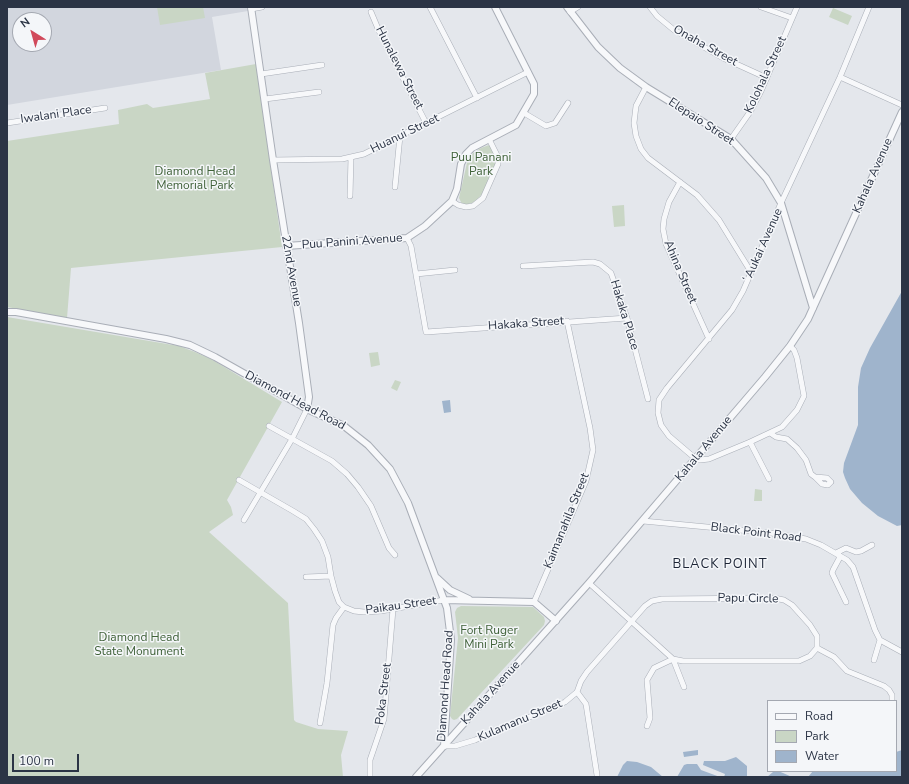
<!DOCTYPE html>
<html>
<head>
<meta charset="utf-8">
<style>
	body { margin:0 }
	#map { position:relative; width:909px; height:784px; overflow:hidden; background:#e4e7ec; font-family:"Nunito Sans",sans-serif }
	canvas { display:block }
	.frame { position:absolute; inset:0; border:8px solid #2b3445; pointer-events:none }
	.legend { position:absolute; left:767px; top:700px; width:130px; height:72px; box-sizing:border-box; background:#f4f6f9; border:1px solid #a4a8b1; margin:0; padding:5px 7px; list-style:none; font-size:12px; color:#2b3445 }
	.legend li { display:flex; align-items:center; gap:8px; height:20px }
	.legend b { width:20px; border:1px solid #a4a8b1 }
	.north { position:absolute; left:12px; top:12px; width:40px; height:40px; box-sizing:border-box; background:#f4f6f9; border:1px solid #a4a8b1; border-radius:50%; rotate:323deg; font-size:11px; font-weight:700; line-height:16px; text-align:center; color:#2b3445 }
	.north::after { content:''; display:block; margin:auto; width:14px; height:18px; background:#d1495b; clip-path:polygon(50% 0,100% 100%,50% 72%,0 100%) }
	.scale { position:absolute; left:12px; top:754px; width:67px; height:18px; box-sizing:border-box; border:2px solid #2b3445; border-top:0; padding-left:5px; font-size:12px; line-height:14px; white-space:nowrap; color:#2b3445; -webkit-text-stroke:3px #f4f6f9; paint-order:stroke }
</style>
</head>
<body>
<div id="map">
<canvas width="909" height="784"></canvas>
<div class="frame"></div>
<ul class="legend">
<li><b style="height:5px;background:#f7f8fa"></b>Road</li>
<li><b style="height:11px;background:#c9d6c5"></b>Park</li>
<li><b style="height:11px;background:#9fb4cc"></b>Water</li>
</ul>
<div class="north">N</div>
<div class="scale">100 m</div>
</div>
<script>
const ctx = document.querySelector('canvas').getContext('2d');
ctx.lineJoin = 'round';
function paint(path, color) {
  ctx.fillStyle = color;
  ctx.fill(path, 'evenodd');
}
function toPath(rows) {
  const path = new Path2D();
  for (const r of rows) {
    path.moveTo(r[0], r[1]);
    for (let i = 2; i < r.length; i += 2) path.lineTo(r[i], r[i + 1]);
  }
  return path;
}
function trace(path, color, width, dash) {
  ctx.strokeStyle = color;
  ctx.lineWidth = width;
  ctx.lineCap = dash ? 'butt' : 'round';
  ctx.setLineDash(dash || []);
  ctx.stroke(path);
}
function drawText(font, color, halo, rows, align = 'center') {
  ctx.font = font + ' "Nunito Sans",sans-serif';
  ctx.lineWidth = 3;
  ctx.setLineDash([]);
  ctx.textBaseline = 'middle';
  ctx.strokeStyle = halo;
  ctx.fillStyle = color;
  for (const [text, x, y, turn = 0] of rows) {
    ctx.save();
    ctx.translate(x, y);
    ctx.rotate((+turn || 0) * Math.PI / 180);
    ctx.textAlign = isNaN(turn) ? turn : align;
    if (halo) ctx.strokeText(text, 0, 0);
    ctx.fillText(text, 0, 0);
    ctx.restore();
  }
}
const built = toPath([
	[7,7,248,7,248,11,212,17,221,70,7,105],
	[20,20,44,20,44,44,20,44]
]);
const green = toPath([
	[157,7,203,7,205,18,160,25],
	[833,8,852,16,848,25,829,17],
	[256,64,282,247,71,268,67,318,7,307,8,271,7,141,119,124,118,110,147,104,153,108,210,99,205,73],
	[489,145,491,147,496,158,497,163,483,193,475,202,465,205,462,204,459,198,467,163,473,153,481,148],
	[624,205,625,226,614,227,612,206],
	[7,317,179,346,195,352,211,359,282,402,227,500,231,507,233,515,209,532,288,603,294,720,296,722,318,729,348,731,341,755,343,777,7,777],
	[378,352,380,365,371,367,369,353],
	[395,380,401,382,397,391,391,388],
	[755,489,762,490,762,501,754,501],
	[461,606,533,607,544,617,545,621,544,625,457,719,454,720,452,719,450,716,458,638,455,612,457,608]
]);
const water = toPath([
	[902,291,902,525,897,526,878,516,862,503,850,489,845,478,843,472,844,463,858,425,858,387,861,368,870,348],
	[450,400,451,412,444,413,442,401],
	[698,750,698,755,684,757,683,752],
	[902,750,902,777,808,777,813,771,896,771,896,752],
	[736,757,747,766,747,776,746,777,724,777,725,774,703,765,704,761,725,761],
	[627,761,637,762,651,767,663,777,617,777,623,765],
	[687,764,697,764,701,770,720,777,677,777,684,765],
	[778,771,783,773,792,777,767,777,773,772]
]);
const minor = toPath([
	[430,7,477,98],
	[650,7,657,16,674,30,723,58,767,78],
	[761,7,792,18],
	[251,9,262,7],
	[371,12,379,31,426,123],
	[570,12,578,7],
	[261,74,322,65],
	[840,77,902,105],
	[646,87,636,106,634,123,636,136,641,149,648,158,697,195,719,220,751,272],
	[265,99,319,92],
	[524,113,546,126,555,123,568,103],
	[7,123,105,108],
	[731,139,750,112,761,91,797,7],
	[273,160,342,159,364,154,528,72],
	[680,182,669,202,664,219,663,229,666,244,709,339],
	[395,187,400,136],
	[350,196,351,157],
	[452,201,458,205,466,207,473,206,483,198,498,164,498,157,489,139],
	[407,238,411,246,426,332,627,318],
	[523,266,593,262,600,264,611,273,627,318,648,399],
	[416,274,455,270],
	[790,346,794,350,797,358,804,396,797,410,782,427,750,442,709,459,700,460,696,459,669,436,661,425,658,413,659,400,667,388,732,310,743,291,781,203,840,77,869,7],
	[269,426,332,461,347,474,358,487,371,506,389,548,395,555],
	[770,433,776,437,787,439,797,448,806,460,811,474,815,477,827,478,831,482,828,485,822,484,815,477],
	[750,442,769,479],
	[239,480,293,511,306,519,314,529,322,541,328,557,331,576,335,591,339,602,344,607,354,611,364,612,381,611,444,600],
	[244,520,292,439,307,409],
	[643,521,771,533,806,539,821,545,847,560,853,567,875,630,880,640,902,652],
	[836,553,846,548,856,552,861,551,872,545],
	[840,557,833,570,832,573,846,602],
	[306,577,331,576],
	[589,583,673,659,684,687],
	[534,602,586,481,593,450,590,428,567,321],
	[817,648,834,657,847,671,884,686,889,690,892,695,892,701],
	[874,660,880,640],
	[577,692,586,704,597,775],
	[320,723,327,683,333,625,336,618,344,607],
	[444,746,455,746,475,740,565,702,577,692,581,681,587,672,645,606,652,601,662,599,774,598,784,600,792,605,810,625,817,636,817,648,810,656,799,661,683,661,673,659,654,668,647,680,650,718,647,726],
	[370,777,370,760,384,719,393,609]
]);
const tertiary = toPath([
	[251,7,273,160,299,323,309,397,307,409],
	[567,7,598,47,620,68,646,87,731,139,766,178,781,203,813,308],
	[286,246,407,238,425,226,452,201,457,189,461,164,466,154,472,148,516,125,534,94,534,84,495,7],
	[7,312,16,312,166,339,190,345,215,357,307,409,344,426,368,445,390,469,408,503,447,608,451,640,444,746],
	[437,578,450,590,469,599],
	[444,600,534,602,556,621],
	[416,777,589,583,765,377,790,346,808,319,902,112]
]);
const streetNames = [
	["Onaha Street",705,46,29],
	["Hunalewa Street",399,68,63],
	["Kolohala Street",766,75,-65],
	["Iwalani Place",56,115,-8],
	["Elepaio Street",701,122,33],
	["Huanui Street",405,134,-26],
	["Kahala Avenue",873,176,-66],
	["Puu Panini Avenue",352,242,-4],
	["ʻAukai Avenue",763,246,-66],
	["22nd Avenue",291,271,80],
	["Ahina Street",680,272,67],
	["Hakaka Place",624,315,73],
	["Hakaka Street",526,324,-4],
	["Diamond Head Road",295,401,28],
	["Kahala Avenue",704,449,-50],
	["Kaimanahila Street",567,521,-68],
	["Black Point Road",756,533,7],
	["Papu Circle",748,599,1],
	["Paikau Street",401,606,-8],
	["Diamond Head Road",446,686,-86],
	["Kahala Avenue",491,693,-48],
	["Poka Street",384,694,-83],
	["Kulamanu Street",520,721,-23]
];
const parkNames = [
	["Puu Panani",481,158],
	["Park",481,172],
	["Diamond Head",195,172],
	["Memorial Park",195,186],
	["Fort Ruger",489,631],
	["Mini Park",489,645],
	["Diamond Head",139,638],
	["State Monument",139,652]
];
const neighbourhoodNames = [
	["BLACK POINT",720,565]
];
paint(built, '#d2d6de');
paint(green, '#c9d6c5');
paint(water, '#9fb4cc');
trace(minor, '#a9aeb7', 6);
trace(tertiary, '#a9aeb7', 8);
trace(minor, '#f7f8fa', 5);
trace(tertiary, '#f7f8fa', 6);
drawText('12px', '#2b3445', '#f4f6f9', streetNames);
drawText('12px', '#3f6138', '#f4f6f9', parkNames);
ctx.letterSpacing = '1px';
drawText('13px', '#1d2536', '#f4f6f9', neighbourhoodNames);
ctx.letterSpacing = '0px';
</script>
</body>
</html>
